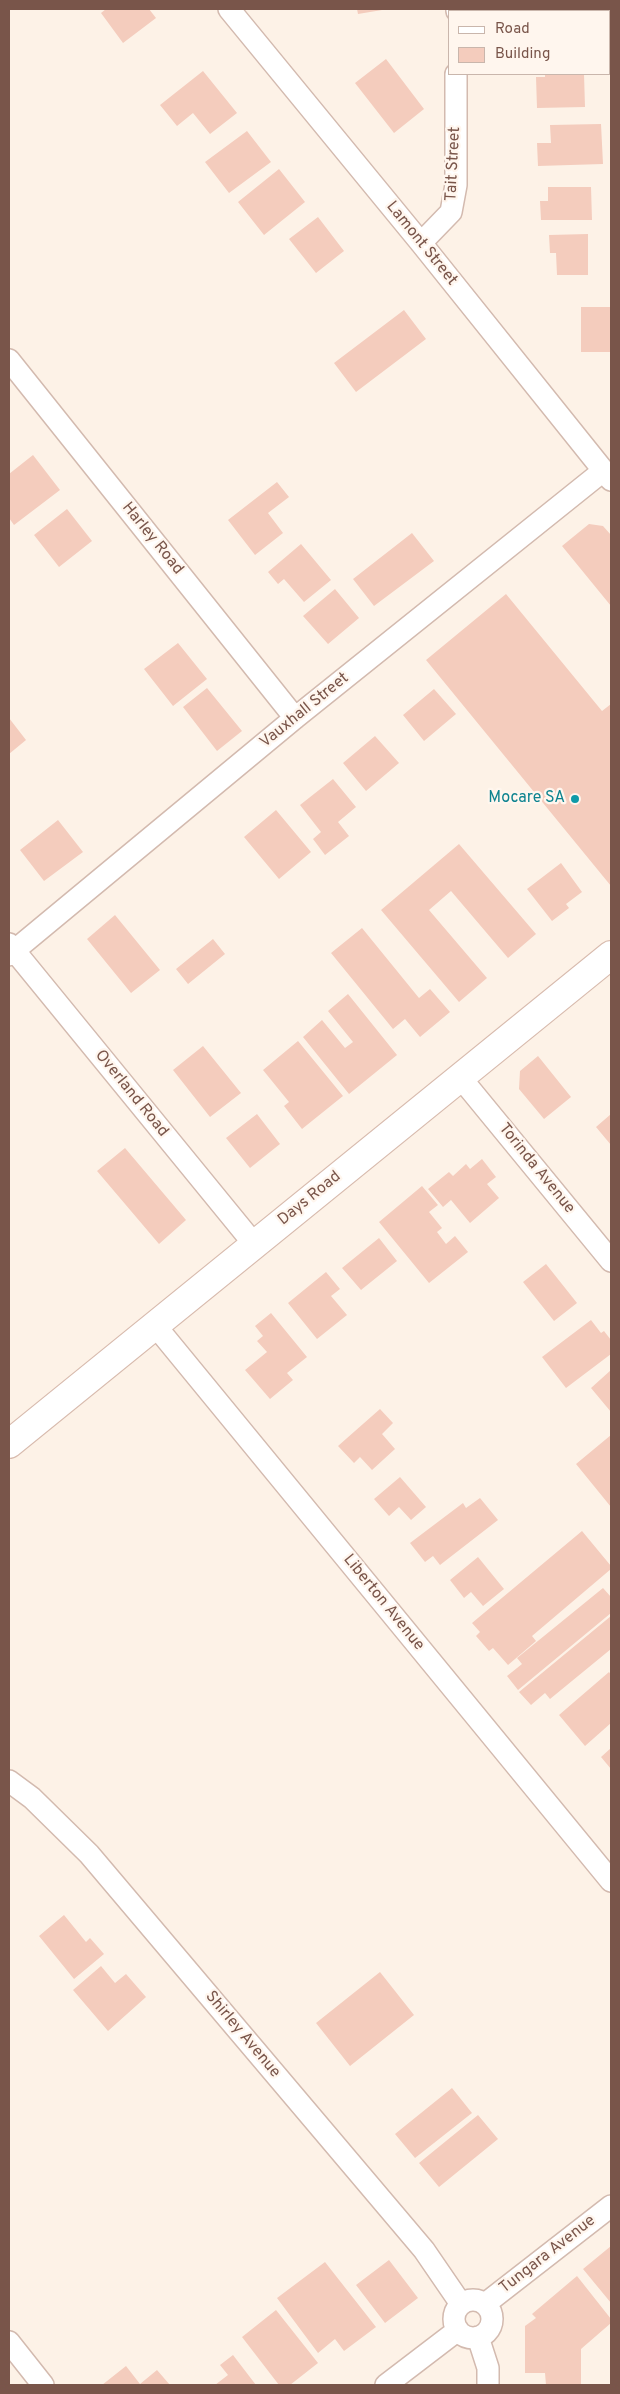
<!DOCTYPE html>
<html>
<head>
<meta charset="utf-8">
<style>
	body { margin:0 }
	#map { position:relative; width:620px; height:2394px; overflow:hidden; background:#fdf2e7; font-family:Overpass,sans-serif }
	canvas { display:block }
	.frame { position:absolute; inset:0; border:10px solid #79554a; pointer-events:none }
	.legend { position:absolute; left:448px; top:10px; width:162px; height:65px; box-sizing:border-box; background:#fff6ee; border:1px solid #c9b6ac; margin:0; padding:6px 9px; list-style:none; font-size:15px; color:#79554a }
	.legend li { display:flex; align-items:center; gap:10px; height:25px }
	.legend b { width:25px; border:1px solid #c9b6ac }
</style>
</head>
<body>
<div id="map">
<canvas width="620" height="2394"></canvas>
<div class="frame"></div>
<ul class="legend">
<li><b style="height:6px;background:#fff"></b>Road</li>
<li><b style="height:14px;background:#f4ccbd"></b>Building</li>
</ul>
</div>
<script>
const ctx = document.querySelector('canvas').getContext('2d');
ctx.lineJoin = 'round';
function paint(path, color) {
  ctx.fillStyle = color;
  ctx.fill(path, 'evenodd');
}
function toPath(rows) {
  const path = new Path2D();
  for (const r of rows) {
    if (r.length === 3) {
      path.moveTo(r[0] + r[2], r[1]);
      path.arc(r[0], r[1], r[2], 0, 2 * Math.PI);
      continue;
    }
    path.moveTo(r[0], r[1]);
    for (let i = 2; i < r.length; i += 2) path.lineTo(r[i], r[i + 1]);
  }
  return path;
}
function trace(path, color, width, dash) {
  ctx.strokeStyle = color;
  ctx.lineWidth = width;
  ctx.lineCap = dash ? 'butt' : 'round';
  ctx.setLineDash(dash || []);
  ctx.stroke(path);
}
function drawText(font, color, halo, rows, align = 'center') {
  ctx.font = font + ' Overpass,sans-serif';
  ctx.lineWidth = 4.5;
  ctx.setLineDash([]);
  ctx.textBaseline = 'middle';
  ctx.strokeStyle = halo;
  ctx.fillStyle = color;
  for (const [text, x, y, turn = 0] of rows) {
    ctx.save();
    ctx.translate(x, y);
    ctx.rotate((+turn || 0) * Math.PI / 180);
    ctx.textAlign = isNaN(turn) ? turn : align;
    if (halo) ctx.strokeText(text, 0, 0);
    ctx.fillText(text, 0, 0);
    ctx.restore();
  }
}
const building = toPath([
	[106,9,149,9,156,18,123,43,101,13],
	[357,9,382,9,382,10,358,14],
	[527,9,591,9,591,11,527,11],
	[611,22,611,47,609,47,609,23],
	[386,59,424,109,394,133,355,83],
	[203,71,237,113,210,134,193,113,177,126,160,105],
	[545,74,584,74,585,107,537,108,536,77,545,77],
	[601,124,603,164,538,166,537,143,551,143,550,125],
	[247,131,271,162,229,193,205,162],
	[279,169,305,202,264,235,238,202],
	[548,187,591,187,592,220,541,220,540,201,548,201],
	[318,217,344,251,316,273,289,239],
	[588,234,588,275,557,275,556,253,550,253,549,235],
	[581,307,611,307,611,352,581,352],
	[404,310,426,339,356,392,334,363],
	[33,455,60,490,14,525,9,518,9,474],
	[277,482,289,497,268,513,283,533,255,555,228,520],
	[67,509,92,541,59,567,34,535],
	[589,524,603,526,611,535,611,606,562,546],
	[412,533,434,561,374,606,353,579],
	[301,544,331,580,304,602,284,579,278,584,268,572],
	[335,589,359,618,328,644,303,616],
	[506,594,602,711,611,704,611,886,426,660],
	[178,643,207,679,173,706,144,669],
	[207,688,242,731,217,751,183,707],
	[434,689,456,714,424,741,403,715],
	[9,718,26,740,9,754],
	[375,736,399,763,366,791,343,763],
	[333,779,356,807,338,822,349,836,325,855,313,839,321,832,300,805],
	[276,810,311,852,279,879,244,837],
	[58,820,83,852,44,881,20,850],
	[459,844,536,934,508,958,451,891,429,910,487,978,459,1002,381,910],
	[561,863,582,892,566,904,569,908,552,921,527,889],
	[115,915,160,970,131,993,87,939],
	[362,928,419,998,430,989,450,1012,420,1037,405,1019,393,1029,331,953],
	[213,939,225,954,188,984,176,969],
	[348,994,397,1055,349,1094,303,1037,322,1020,345,1048,353,1042,328,1011],
	[298,1041,343,1096,302,1129,284,1106,289,1102,263,1070],
	[203,1046,241,1093,210,1117,173,1070],
	[538,1056,571,1097,544,1119,519,1089,520,1071],
	[257,1114,280,1144,250,1168,226,1138],
	[611,1114,611,1145,596,1127],
	[125,1148,186,1220,159,1244,97,1171],
	[482,1159,496,1177,487,1184,499,1198,470,1223,451,1200,443,1207,428,1189,449,1172,453,1176,466,1164,470,1169],
	[422,1186,438,1205,429,1212,442,1228,437,1232,446,1244,455,1236,468,1252,429,1283,379,1222],
	[379,1238,397,1261,361,1290,342,1268],
	[546,1264,577,1303,554,1321,523,1282],
	[326,1272,340,1289,331,1296,347,1315,317,1339,288,1303],
	[271,1313,307,1357,287,1373,293,1380,270,1399,245,1370,267,1352,257,1341,263,1336,255,1326],
	[591,1320,601,1333,604,1331,611,1340,611,1354,566,1388,542,1357],
	[611,1370,611,1412,591,1388],
	[380,1409,393,1423,382,1434,395,1449,372,1470,360,1457,354,1463,338,1446],
	[611,1435,611,1507,576,1464],
	[400,1477,426,1507,411,1520,399,1507,389,1516,374,1499],
	[480,1498,498,1520,440,1565,433,1556,425,1562,410,1543,463,1503,466,1508],
	[582,1531,611,1566,611,1569,532,1636,536,1641,508,1665,493,1648,489,1651,476,1636,480,1632,472,1623],
	[478,1557,504,1589,483,1606,471,1592,464,1598,450,1580],
	[603,1588,611,1597,611,1613,518,1690,507,1676,522,1664,517,1658],
	[611,1616,611,1649,550,1699,545,1693,531,1705,519,1692],
	[609,1672,611,1675,611,1723,585,1746,559,1715],
	[611,1748,611,1769,601,1757],
	[64,1915,86,1942,90,1938,104,1954,74,1979,39,1936],
	[101,1966,115,1983,126,1974,146,1997,108,2031,73,1990],
	[380,1972,414,2015,350,2066,316,2023],
	[452,2088,472,2113,415,2158,395,2134],
	[478,2115,498,2139,439,2187,419,2163],
	[611,2246,611,2303,583,2269],
	[389,2260,418,2298,385,2323,356,2285],
	[325,2262,376,2327,344,2351,335,2339,318,2353,277,2298],
	[577,2276,611,2319,611,2323,581,2349,581,2385,546,2385,545,2373,525,2373,525,2326,536,2318,532,2314],
	[276,2310,318,2363,290,2385,279,2385,242,2337],
	[233,2355,256,2385,215,2385,228,2375,220,2365],
	[126,2366,140,2384,157,2370,170,2385,102,2385]
]);
const minor = toPath([
	[229,9,421,243,611,480],
	[457,11,457,9],
	[421,243,451,212,456,185,456,74],
	[9,360,295,718],
	[9,944,254,1244],
	[9,955,295,718,603,471],
	[460,1077,611,1261],
	[154,1324,611,1881],
	[9,1781,32,1798,89,1854,424,2250,461,2304],
	[473,2319,19],
	[485,2304,611,2206],
	[478,2337,488,2368,488,2385],
	[9,2342,43,2385],
	[386,2385,458,2330]
]);
const secondary = toPath([
	[9,1444,611,955]
]);
const markers = [
	[575,799,5,"#0f9aa8"]
];
const streetNames = [
	["Tait Street",454,164,-87],
	["Lamont Street",421,244,51],
	["Harley Road",152,539,51],
	["Vauxhall Street",305,711,-39],
	["Overland Road",131,1094,51],
	["Torinda Avenue",536,1169,51],
	["Days Road",310,1199,-39],
	["Liberton Avenue",383,1603,51],
	["Shirley Avenue",242,2035,50],
	["Tungara Avenue",548,2255,-38]
];
const cultureNames = [
	["Mocare SA",565,799]
];
paint(building, '#f4ccbd');
trace(minor, '#d3baaf', 24);
trace(secondary, '#d8bbae', 30);
trace(minor, '#fff', 21);
trace(secondary, '#fff', 28);
for (const [x, y, r, color] of markers) {
  const dot = new Path2D();
  dot.arc(x, y, r, 0, 2 * Math.PI);
  ctx.fillStyle = color;
  ctx.fill(dot);
  trace(dot, '#fff6ee', 2);
}
drawText('16px', '#79554a', '#fff6ee', streetNames);
drawText('16px', '#0d838f', '#fff6ee', cultureNames, 'right');
</script>
</body>
</html>
